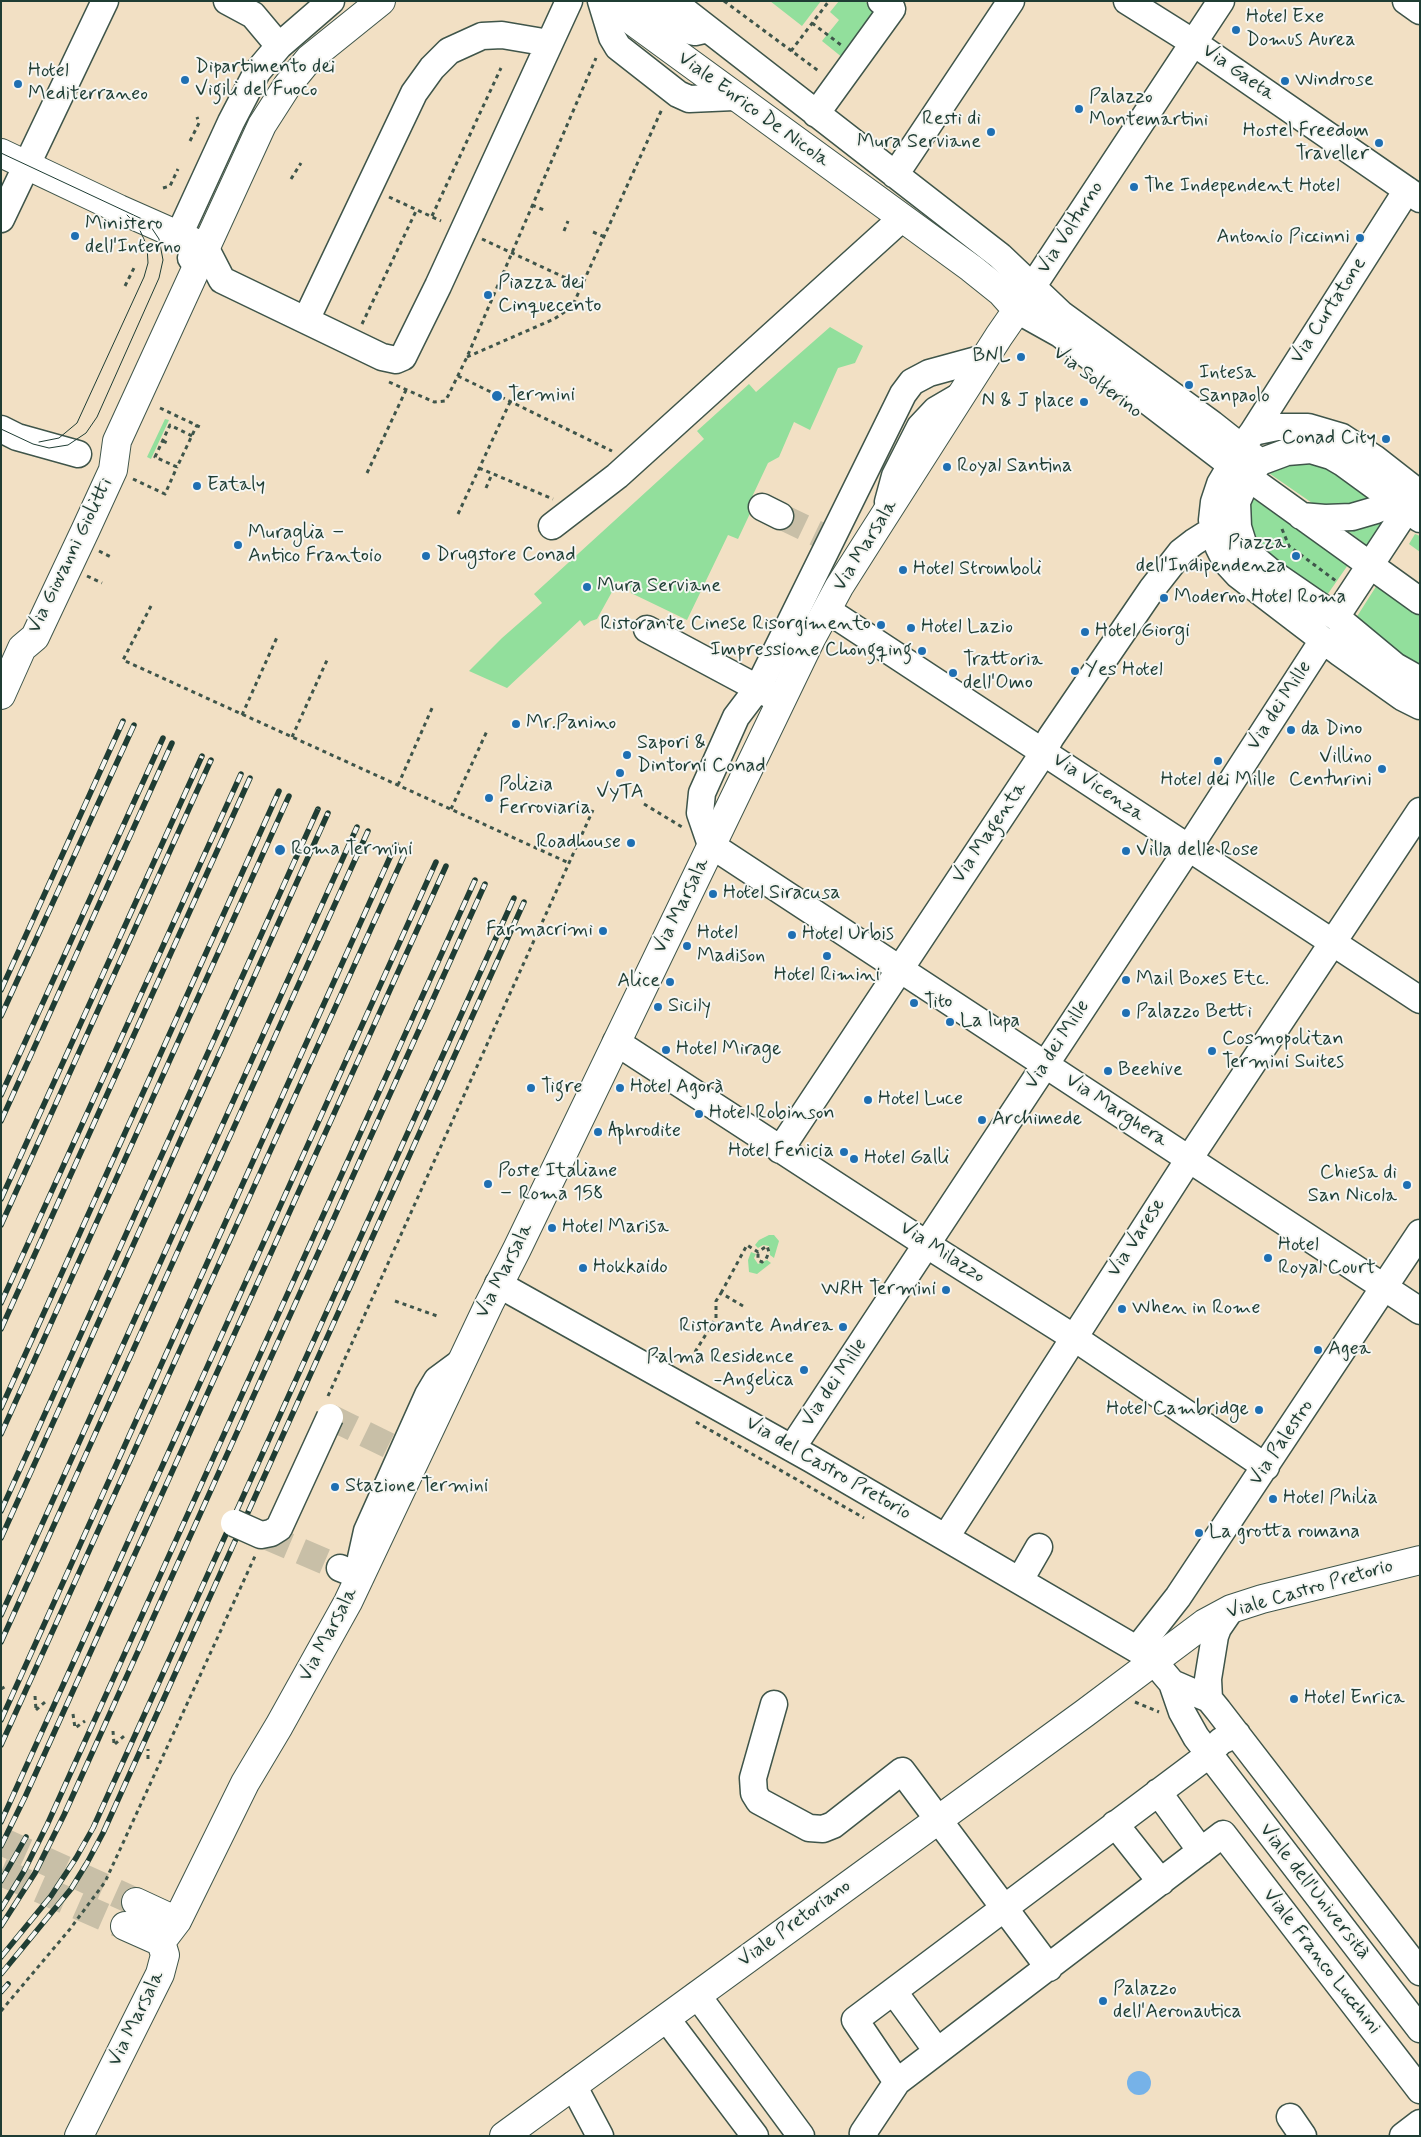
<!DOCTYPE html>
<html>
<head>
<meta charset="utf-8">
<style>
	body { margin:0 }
	#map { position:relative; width:1421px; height:2137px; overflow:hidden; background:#f2e0c4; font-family:Mynerve,sans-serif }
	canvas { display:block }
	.frame { position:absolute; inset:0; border:2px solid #1f3d34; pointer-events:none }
</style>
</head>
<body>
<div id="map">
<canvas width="1421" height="2137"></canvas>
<div class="frame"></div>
</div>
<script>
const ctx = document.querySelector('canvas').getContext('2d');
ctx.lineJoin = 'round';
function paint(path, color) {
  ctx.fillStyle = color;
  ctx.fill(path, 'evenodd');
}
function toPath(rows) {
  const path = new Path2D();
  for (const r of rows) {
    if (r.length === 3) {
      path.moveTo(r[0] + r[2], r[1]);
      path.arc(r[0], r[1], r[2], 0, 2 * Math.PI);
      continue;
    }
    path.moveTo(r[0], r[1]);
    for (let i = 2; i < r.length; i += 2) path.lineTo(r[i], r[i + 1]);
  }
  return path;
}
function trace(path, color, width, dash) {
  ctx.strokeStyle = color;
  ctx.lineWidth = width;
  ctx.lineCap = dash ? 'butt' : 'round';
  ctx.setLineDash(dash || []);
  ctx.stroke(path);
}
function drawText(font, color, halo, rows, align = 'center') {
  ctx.font = font + ' Mynerve,sans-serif';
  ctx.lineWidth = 4;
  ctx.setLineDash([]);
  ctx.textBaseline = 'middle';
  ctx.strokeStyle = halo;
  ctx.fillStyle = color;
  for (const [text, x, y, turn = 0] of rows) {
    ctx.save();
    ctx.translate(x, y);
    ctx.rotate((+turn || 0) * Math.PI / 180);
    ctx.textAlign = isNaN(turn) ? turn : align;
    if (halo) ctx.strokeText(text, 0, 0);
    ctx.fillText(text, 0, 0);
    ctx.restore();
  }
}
const green = toPath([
	[770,1,821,1,802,26],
	[839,1,864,1,877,10,843,58,822,41,839,20,830,12],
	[830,327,863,346,855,363,838,368,810,430,794,422,779,457,768,463,752,497,754,505,738,539,728,535,687,620,631,593,630,587,618,581,597,619,591,621,584,626,580,620,507,688,469,671,502,638,542,603,534,594,704,439,697,431,749,384,756,392],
	[165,419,169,420,151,459,147,457],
	[1307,455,1380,498,1365,506,1315,505,1263,469],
	[1248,495,1294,527,1304,528,1350,562,1325,598,1262,555,1242,510],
	[1397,512,1368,546,1340,525],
	[1415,534,1420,536,1420,552,1409,544],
	[1377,585,1420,616,1420,674,1356,618],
	[769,1235,774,1235,779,1241,774,1258,770,1255,769,1246,763,1245,758,1248,755,1245,759,1240],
	[751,1252,756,1254,754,1258,758,1264,767,1260,771,1263,757,1274,749,1272,748,1260]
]);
const water = toPath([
	[1139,2083,12]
]);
const minorTunnel = toPath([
	[780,516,822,536],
	[330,1417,402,1452],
	[265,1536,340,1568]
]);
const majorTunnel = toPath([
	[1,1841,136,1902],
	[1,1872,125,1926]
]);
const path = toPath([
	[724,1,820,72],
	[812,23,841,45],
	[791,51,829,1],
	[190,141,199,123,197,117],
	[291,179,301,163],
	[163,188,170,186,178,169],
	[389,197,441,221],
	[532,205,544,210],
	[432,216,501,68],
	[564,231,568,221],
	[593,232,605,237],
	[482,239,583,286],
	[125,286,134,268],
	[362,324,417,209],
	[467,357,554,319,572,307,662,109],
	[458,376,612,451],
	[389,382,434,402,445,401,448,396,467,357,596,58],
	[160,408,200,427],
	[192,436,170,425,155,457,177,467,197,425],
	[163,441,170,444],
	[479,468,553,499],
	[367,473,406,390],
	[133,479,165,494,177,467],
	[486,488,492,474],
	[458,514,510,402],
	[1282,529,1289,546,1336,581],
	[99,551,113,558],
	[87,576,102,583],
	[151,606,123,660,569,863],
	[242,715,278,635],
	[292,737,328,658],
	[398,785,433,706],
	[644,804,682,827],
	[451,809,487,731],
	[721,1293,747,1245,758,1252,767,1246,769,1252,766,1259,762,1262,758,1260,758,1252],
	[395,1301,440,1317],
	[695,1352,716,1318,716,1301,721,1293,743,1306],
	[328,1396,593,810],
	[696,1422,864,1518],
	[1,1689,6,1686],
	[35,1696,36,1710],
	[1135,1702,1159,1712],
	[36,1710,45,1702],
	[73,1714,75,1728,85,1721],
	[113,1731,114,1744],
	[115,1744,124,1736],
	[148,1759,148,1749],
	[1,2011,70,1929,105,1882,256,1554]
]);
const minor = toPath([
	[227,1,253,15,279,46],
	[601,1,612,37,618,47,678,94,689,99,734,97],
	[640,1,673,27,695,32,708,29],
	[672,1,1000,256,1061,314,1212,424,1260,462],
	[1127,1,1194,43,1420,199],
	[1406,1,1420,11],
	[816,114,892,9,881,1],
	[895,175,1011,1],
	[1,219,105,1],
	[179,235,231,122,257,72,279,46,331,1],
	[191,258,205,247,222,280,382,357,396,360,403,357,438,286,569,1],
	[1023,301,1221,1],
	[1017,310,1060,334,1231,465,1420,601],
	[306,320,414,93,432,68,449,51,482,36,502,35,549,43],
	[984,358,929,373,912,382,903,394,758,688,736,717,702,793,700,813,711,845,1420,1311],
	[1,429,17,437,78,454],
	[1253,432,1407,190],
	[1420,494,1374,458,1342,437,1308,427,1277,427,1253,432,1242,447,1220,484,1214,502,1212,520,1214,535,1219,548,1226,562,1238,575,1340,653,1402,697,1420,706],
	[888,502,895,476,920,427,936,410,960,396],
	[762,507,780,516],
	[1301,516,1325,518,1352,517,1376,510,1407,496],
	[1420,519,1343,463,1331,456,1311,450,1287,452,1260,462,1248,477,1237,502,1238,527,1243,543,1254,558,1272,573,1336,617,1395,666,1420,680],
	[552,526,617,476,901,219],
	[827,610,1420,1000],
	[1336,617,1415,497],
	[647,629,774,697],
	[616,1042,940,1253,1073,1337,1266,1467],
	[780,1150,1036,764,1051,737,1152,589,1181,552,1194,542,1213,530],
	[498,1284,811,1459,1150,1657,1172,1683,1182,1712,1196,1737,1420,2029],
	[792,1448,1197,835,1323,640],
	[946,1537,1189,1159,1420,811],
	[340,1568,360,1576,361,1558,367,1531,428,1395,437,1380,460,1363],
	[1020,1580,1039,1547],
	[1138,1648,1178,1597,1420,1233],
	[1172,1683,1209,1699,1218,1710,1420,1972],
	[1209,1699,1208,1679,1215,1636,1218,1628,1231,1609],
	[774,1704,753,1778,754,1793,759,1801,809,1828,823,1829,833,1825,902,1771,1049,1968],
	[1158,1792,1201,1851],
	[1115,1824,1161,1882],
	[894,1992,937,2051],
	[697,1995,801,2136],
	[666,2018,755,2136],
	[897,2082,855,2020,1203,1759,1221,1741,1237,1734],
	[573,2085,600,2136],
	[1290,2117,1303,2136],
	[865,2136,863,2133,897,2082,1223,1834,1420,2090],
	[1403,2136,1420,2123]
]);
const major = toPath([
	[1,153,119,209,205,247],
	[1,695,22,648,35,637,85,531,113,470,117,441,262,125,287,86,309,59,381,1],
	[136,1902,177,1921],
	[125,1926,161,1942],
	[79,2136,160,1974,165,1955,161,1942,177,1921,245,1783,279,1726,348,1602,489,1304,517,1249,812,637,839,587,872,535,999,336,1017,310,1001,292,971,268,605,1],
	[504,2136,1085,1713,1205,1623,1231,1609,1262,1599,1420,1560]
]);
const tram = toPath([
	[1,153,142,219,151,227,159,239,163,260,159,278,97,417,86,433,68,445,49,448,33,444,1,429],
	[39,442,59,438,77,423,144,277,148,263,147,246,138,226,127,215]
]);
const rail = toPath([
	[1,990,123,721],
	[1,1016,134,725],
	[1,1095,163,738],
	[1,1121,172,743],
	[1,1199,202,756],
	[1,1225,211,760],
	[1,1303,241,774],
	[1,1329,250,778],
	[1,1408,279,791],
	[1,1434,289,796],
	[1,1511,318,809],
	[1,1538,328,813],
	[1,1615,357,827],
	[1,1642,368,831],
	[1,1720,396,844],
	[1,1745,407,849],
	[1,1822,436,862],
	[1,1846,25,1797,446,866],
	[1,1881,26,1837],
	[1,1909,24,1871,47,1825,475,880],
	[1,1926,35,1873,64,1815,485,884],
	[1,1957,51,1896,76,1858,93,1828,514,898],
	[1,1974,71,1889,87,1863,103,1833,524,902],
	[1,1992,8,1984]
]);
const minorBridge = toPath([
	[234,1523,261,1535,271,1533,279,1528,330,1417]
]);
const markers = [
	[1236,30,5,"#1f6fb2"],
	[185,80,5,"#1f6fb2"],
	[1285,81,5,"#1f6fb2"],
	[18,84,5,"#1f6fb2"],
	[1079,109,5,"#1f6fb2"],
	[991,132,5,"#1f6fb2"],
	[1379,143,5,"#1f6fb2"],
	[1134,187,5,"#1f6fb2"],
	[75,236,5,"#1f6fb2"],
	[1360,238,5,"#1f6fb2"],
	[488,295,5,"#1f6fb2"],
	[1021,357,5,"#1f6fb2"],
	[1189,385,5,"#1f6fb2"],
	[497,396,6,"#1f6fb2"],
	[1084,402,5,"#1f6fb2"],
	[1386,439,5,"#1f6fb2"],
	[947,467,5,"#1f6fb2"],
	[197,486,5,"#1f6fb2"],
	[238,545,5,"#1f6fb2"],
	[426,556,5,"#1f6fb2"],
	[1296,556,5,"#1f6fb2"],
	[903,570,5,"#1f6fb2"],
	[587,587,5,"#1f6fb2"],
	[1164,598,5,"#1f6fb2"],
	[881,625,5,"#1f6fb2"],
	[911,628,5,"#1f6fb2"],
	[1085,632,5,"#1f6fb2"],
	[922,651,5,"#1f6fb2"],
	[1075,671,5,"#1f6fb2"],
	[953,673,5,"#1f6fb2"],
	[516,724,5,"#1f6fb2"],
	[1291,730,5,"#1f6fb2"],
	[627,755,5,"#1f6fb2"],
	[1218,761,5,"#1f6fb2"],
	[1382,769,5,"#1f6fb2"],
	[620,773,5,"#1f6fb2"],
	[489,798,5,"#1f6fb2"],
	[631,843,5,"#1f6fb2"],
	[280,850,6,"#1f6fb2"],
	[1126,851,5,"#1f6fb2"],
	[713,894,5,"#1f6fb2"],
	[603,931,5,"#1f6fb2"],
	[792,935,5,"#1f6fb2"],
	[687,946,5,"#1f6fb2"],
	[827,956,5,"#1f6fb2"],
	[1126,980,5,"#1f6fb2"],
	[670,982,5,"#1f6fb2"],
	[914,1003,5,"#1f6fb2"],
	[658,1007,5,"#1f6fb2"],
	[1126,1013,5,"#1f6fb2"],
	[950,1022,5,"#1f6fb2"],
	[666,1050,5,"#1f6fb2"],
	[1212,1051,5,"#1f6fb2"],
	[1108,1071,5,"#1f6fb2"],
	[531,1088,5,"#1f6fb2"],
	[620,1088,5,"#1f6fb2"],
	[868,1100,5,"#1f6fb2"],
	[699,1114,5,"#1f6fb2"],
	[982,1120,5,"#1f6fb2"],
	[598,1132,5,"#1f6fb2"],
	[844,1152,5,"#1f6fb2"],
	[854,1159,5,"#1f6fb2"],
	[488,1184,5,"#1f6fb2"],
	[1407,1185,5,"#1f6fb2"],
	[552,1228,5,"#1f6fb2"],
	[1268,1258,5,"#1f6fb2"],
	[583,1268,5,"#1f6fb2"],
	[946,1290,5,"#1f6fb2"],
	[1122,1309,5,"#1f6fb2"],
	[843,1327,5,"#1f6fb2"],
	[1318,1350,5,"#1f6fb2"],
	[804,1370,5,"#1f6fb2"],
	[1259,1410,5,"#1f6fb2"],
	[335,1487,5,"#1f6fb2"],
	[1273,1499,5,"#1f6fb2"],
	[1199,1533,5,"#1f6fb2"],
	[1294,1699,5,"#1f6fb2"],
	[1103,2001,5,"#1f6fb2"]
];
const poiNames = [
	["Hotel Exe",1246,18],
	["Domus Aurea",1246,41],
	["Dipartimento dei",195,68],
	["Vigili del Fuoco",195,91],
	["Hotel",28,72],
	["Mediterraneo",28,95],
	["Windrose",1295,81],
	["Palazzo",1089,98],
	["Montemartini",1089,121],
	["Resti di",981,120,"right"],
	["Mura Serviane",981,143,"right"],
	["Hostel Freedom",1369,132,"right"],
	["Traveller",1369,155,"right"],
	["The Independent Hotel",1144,187],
	["Ministero",85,225],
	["dell'Interno",85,248],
	["Antonio Piccinni",1350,238,"right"],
	["Piazza dei",498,284],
	["Cinquecento",498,307],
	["BNL",1011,357,"right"],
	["Intesa",1199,374],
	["Sanpaolo",1199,397],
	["Termini",508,396],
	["N & J place",1074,402,"right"],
	["Conad City",1376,439,"right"],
	["Royal Santina",957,467],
	["Eataly",207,486],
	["Muraglia –",248,534],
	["Antico Frantoio",248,557],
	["Piazza",1286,544,"right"],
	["dell'Indipendenza",1286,567,"right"],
	["Drugstore Conad",436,556],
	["Hotel Stromboli",913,570],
	["Mura Serviane",597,587],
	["Moderno Hotel Roma",1174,598],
	["Ristorante Cinese Risorgimento",871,625,"right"],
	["Hotel Lazio",921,628],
	["Hotel Giorgi",1095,632],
	["Impressione Chongqing",912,651,"right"],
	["Trattoria",963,661],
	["dell'Omo",963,684],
	["Yes Hotel",1085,671],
	["Mr.Panino",526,724],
	["da Dino",1301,730],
	["Sapori &",637,744],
	["Dintorni Conad",637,767],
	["Villino",1372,758,"right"],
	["Centurini",1372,781,"right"],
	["Hotel dei Mille",1218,781,"center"],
	["Polizia",499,786],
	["Ferroviaria",499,809],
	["VyTA",620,793,"center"],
	["Roadhouse",621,843,"right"],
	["Roma Termini",291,850],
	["Villa delle Rose",1136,851],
	["Hotel Siracusa",723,894],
	["Farmacrimi",593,931,"right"],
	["Hotel",697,934],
	["Madison",697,957],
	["Hotel Urbis",802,935],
	["Hotel Rimini",827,976,"center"],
	["Mail Boxes Etc.",1136,980],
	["Alice",660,982,"right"],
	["Tito",924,1003],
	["Sicily",668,1007],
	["Palazzo Betti",1136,1013],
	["La lupa",960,1022],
	["Cosmopolitan",1222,1040],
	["Termini Suites",1222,1063],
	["Hotel Mirage",676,1050],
	["Beehive",1118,1071],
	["Tigre",541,1088],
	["Hotel Agorà",630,1088],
	["Hotel Luce",878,1100],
	["Hotel Robinson",709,1114],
	["Archimede",992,1120],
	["Aphrodite",608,1132],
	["Hotel Fenicia",834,1152,"right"],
	["Hotel Galli",864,1159],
	["Poste Italiane",498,1172],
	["– Roma 158",498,1195],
	["Chiesa di",1397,1174,"right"],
	["San Nicola",1397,1197,"right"],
	["Hotel Marisa",562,1228],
	["Hotel",1278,1246],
	["Royal Court",1278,1269],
	["Hokkaido",593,1268],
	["WRH Termini",936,1290,"right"],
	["When in Rome",1132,1309],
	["Ristorante Andrea",833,1327,"right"],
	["Agea",1328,1350],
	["Palma Residence",794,1358,"right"],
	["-Angelica",794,1381,"right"],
	["Hotel Cambridge",1249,1410,"right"],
	["Stazione Termini",345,1487],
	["Hotel Philia",1283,1499],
	["La grotta romana",1209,1533],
	["Hotel Enrica",1304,1699],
	["Palazzo",1113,1990],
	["dell'Aeronautica",1113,2013]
];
const streetNames = [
	["Via Gaeta",1238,73,35],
	["Viale Enrico De Nicola",753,110,36],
	["Via Volturno",1071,228,-57],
	["Via Curtatone",1329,311,-57],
	["Via Solferino",1097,383,37],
	["Via Marsala",866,546,-58],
	["Via Giovanni Giolitti",71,556,-64],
	["Via dei Mille",1280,706,-57],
	["Via Vicenza",1098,788,34],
	["Via Magenta",990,833,-56],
	["Via Marsala",682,906,-64],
	["Via dei Mille",1058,1045,-57],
	["Via Marghera",1116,1111,33],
	["Via Varese",1137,1238,-57],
	["Via Milazzo",942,1253,33],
	["Via Marsala",505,1271,-63],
	["Via dei Mille",835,1383,-56],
	["Via Palestro",1282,1443,-56],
	["Via del Castro Pretorio",828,1469,30],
	["Viale Castro Pretorio",1310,1590,-16],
	["Via Marsala",329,1635,-62],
	["Viale dell'Università",1314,1892,52],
	["Viale Pretoriano",795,1924,-36],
	["Viale Franco Lucchini",1321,1962,52],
	["Via Marsala",137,2019,-64]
];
paint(green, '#92df9c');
paint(water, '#76b2e8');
trace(minorTunnel, '#c8bfa7', 26, [26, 13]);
trace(majorTunnel, '#c8bfa7', 28, [28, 14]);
trace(minor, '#3f554a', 29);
trace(major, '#3f554a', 30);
trace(path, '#3f554a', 3, [4, 4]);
trace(minor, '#fff', 26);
trace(major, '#fff', 28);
trace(tram, '#1f3d34', 1);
trace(rail, '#1f3d34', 5.5);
trace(rail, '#f6f6f2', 4, [11]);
trace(minorBridge, '#3f554a', 29, []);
trace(minorBridge, '#fff', 26);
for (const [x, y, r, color] of markers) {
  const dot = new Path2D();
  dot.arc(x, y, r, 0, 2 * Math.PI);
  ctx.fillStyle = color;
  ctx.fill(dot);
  trace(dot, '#f6f6f2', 2);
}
drawText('20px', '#1f3d34', '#f6f6f2', poiNames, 'left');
drawText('20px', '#1f3d34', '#f6f6f2', streetNames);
</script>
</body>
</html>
